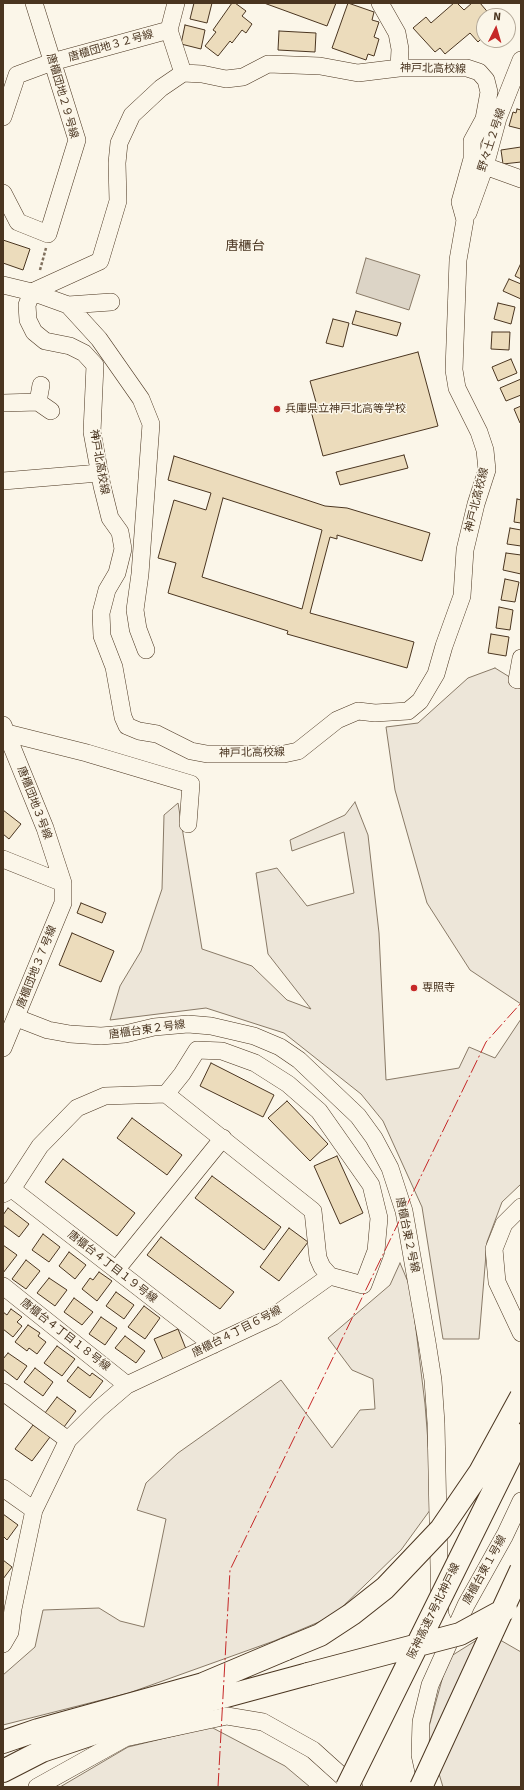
<!DOCTYPE html>
<html>
<head>
<meta charset="utf-8">
<style>
	body { margin:0 }
	#map { position:relative; width:524px; height:1790px; overflow:hidden; background:#fbf6e9; font-family:Signika,sans-serif }
	canvas { display:block }
	.frame { position:absolute; inset:0; border:4px solid #4a3520; pointer-events:none }
	.north { position:absolute; left:476px; top:8px; width:40px; height:40px; box-sizing:border-box; background:#fbf6e9; border:1px solid #b4a999; border-radius:50%; rotate:5deg; font-size:11px; font-weight:700; line-height:16px; text-align:center; color:#4a3520 }
	.north::after { content:''; display:block; margin:auto; width:14px; height:18px; background:#c62828; clip-path:polygon(50% 0,100% 100%,50% 72%,0 100%) }
</style>
</head>
<body>
<div id="map">
<canvas width="524" height="1790"></canvas>
<div class="frame"></div>
<div class="north">N</div>
</div>
<script>
const ctx = document.querySelector('canvas').getContext('2d');
ctx.lineJoin = 'round';
function paint(path, color) {
  ctx.fillStyle = color;
  ctx.fill(path, 'evenodd');
}
function toPath(rows) {
  const path = new Path2D();
  for (const r of rows) {
    path.moveTo(r[0], r[1]);
    for (let i = 2; i < r.length; i += 2) path.lineTo(r[i], r[i + 1]);
  }
  return path;
}
function trace(path, color, width, dash) {
  ctx.strokeStyle = color;
  ctx.lineWidth = width;
  ctx.lineCap = dash ? 'butt' : 'round';
  ctx.setLineDash(dash || []);
  ctx.stroke(path);
}
function drawText(font, color, halo, rows, align = 'center') {
  ctx.font = font + ' Signika,"Noto Sans JP",sans-serif';
  ctx.lineWidth = 3;
  ctx.setLineDash([]);
  ctx.textBaseline = 'middle';
  ctx.strokeStyle = halo;
  ctx.fillStyle = color;
  for (const [text, x, y, turn = 0] of rows) {
    ctx.save();
    ctx.translate(x, y);
    ctx.rotate((+turn || 0) * Math.PI / 180);
    ctx.textAlign = isNaN(turn) ? turn : align;
    if (halo) ctx.strokeText(text, 0, 0);
    ctx.fillText(text, 0, 0);
    ctx.restore();
  }
}
const green = toPath([
	[495,668,521,684,521,1004,470,970,427,903,395,790,386,727,418,723,468,678,495,668],
	[355,802,368,835,379,933,386,1080,459,1068,469,1047,495,1058,521,1019,521,1184,502,1202,487,1242,479,1339,443,1339,422,1207,383,1121,361,1094,284,1033,206,1008,110,1020,120,986,141,951,162,889,164,815,178,803,202,949,252,966,287,1000,311,1009,268,954,256,873,277,868,307,906,354,893,344,832,292,851,290,840,345,815,355,802],
	[400,1263,411,1289,425,1404,433,1506,401,1550,333,1616,274,1641,129,1693,3,1725,3,1675,35,1647,43,1610,99,1608,120,1621,144,1627,166,1519,137,1510,146,1483,178,1453,281,1380,332,1448,360,1410,375,1409,373,1379,352,1370,328,1338,390,1285,400,1263],
	[488,1633,521,1652,521,1787,443,1787,427,1734,448,1658,488,1633],
	[211,1727,285,1766,310,1787,60,1787,128,1747,211,1727]
]);
const water = toPath([
	[366,258,420,275,409,310,356,293,366,258]
]);
const building = toPath([
	[194,3,212,3,207,23,190,19,194,3],
	[232,3,235,3,246,11,242,16,252,24,246,33,242,30,232,43,230,41,218,56,205,46,216,32,213,30,232,3],
	[264,3,336,3,327,26,264,3],
	[348,3,374,12,372,20,379,22,374,37,379,39,374,56,368,54,366,60,332,48,348,3],
	[454,3,457,3,464,10,472,3,480,3,491,16,484,16,484,36,478,42,470,33,445,54,440,48,435,52,413,28,426,17,431,23,454,3],
	[185,25,205,30,201,49,181,44,185,25],
	[279,31,316,33,315,52,278,50,279,31],
	[517,109,521,110,521,129,509,126,513,112,516,113,517,109],
	[521,147,521,162,503,164,501,150,521,147],
	[3,240,30,249,23,270,3,263,3,240],
	[521,263,521,279,515,276,521,263],
	[509,279,521,284,521,299,503,291,509,279],
	[498,303,515,307,511,324,494,319,498,303],
	[356,311,401,323,397,336,352,324,356,311],
	[333,319,349,323,343,347,326,343,333,319],
	[492,332,510,332,509,350,491,349,492,332],
	[418,352,438,426,323,456,311,411,318,409,310,381,418,352],
	[511,359,517,373,498,381,492,367,511,359],
	[521,379,521,395,506,401,500,388,521,379],
	[521,406,521,423,520,423,514,409,521,406],
	[404,455,408,468,340,485,336,472,404,455],
	[174,456,325,506,347,508,430,533,422,561,337,535,337,539,330,537,310,613,414,642,407,668,287,634,288,631,168,593,176,563,158,558,174,500,206,510,211,493,168,480,174,456],
	[223,498,322,530,302,609,202,577,223,498],
	[517,499,521,500,521,523,514,522,517,499],
	[510,528,521,530,521,546,507,544,510,528],
	[506,553,521,555,521,574,503,570,506,553],
	[505,579,519,582,515,602,501,600,505,579],
	[499,607,513,610,510,630,496,628,499,607],
	[491,634,509,637,506,656,488,653,491,634],
	[3,810,21,824,9,839,3,834,3,810],
	[81,903,106,913,102,923,77,913,81,903],
	[72,933,114,951,101,982,59,965,72,933],
	[211,1063,274,1095,263,1117,200,1086,211,1063],
	[287,1101,328,1144,310,1161,268,1118,287,1101],
	[132,1118,182,1155,167,1175,117,1138,132,1118],
	[337,1156,363,1213,340,1224,314,1166,337,1156],
	[63,1159,135,1213,117,1236,45,1182,63,1159],
	[212,1176,281,1227,264,1250,195,1198,212,1176],
	[8,1208,29,1224,19,1237,3,1225,3,1215,8,1208],
	[289,1228,308,1242,279,1281,260,1267,289,1228],
	[43,1234,60,1247,49,1262,32,1250,43,1234],
	[161,1237,234,1292,220,1309,147,1255,161,1237],
	[3,1245,17,1255,3,1273,3,1245],
	[69,1252,86,1265,75,1279,59,1266,69,1252],
	[26,1260,40,1271,26,1289,12,1279,26,1260],
	[99,1272,112,1281,97,1301,82,1289,90,1278,93,1280,99,1272],
	[49,1278,67,1290,55,1306,37,1293,49,1278],
	[116,1292,134,1305,124,1319,106,1306,116,1292],
	[74,1298,93,1312,82,1325,64,1312,74,1298],
	[144,1306,160,1318,145,1339,128,1327,144,1306],
	[11,1309,22,1317,17,1322,22,1326,13,1337,3,1329,3,1312,7,1315,11,1309],
	[101,1317,117,1328,105,1345,89,1334,101,1317],
	[28,1325,40,1333,38,1336,46,1342,37,1354,29,1348,27,1351,15,1342,28,1325],
	[178,1329,186,1349,163,1359,154,1339,178,1329],
	[125,1336,145,1351,136,1363,115,1348,125,1336],
	[57,1346,75,1359,62,1376,44,1363,57,1346],
	[8,1353,27,1366,17,1380,3,1369,3,1359,8,1353],
	[78,1367,90,1376,92,1373,103,1381,90,1398,67,1381,78,1367],
	[35,1368,53,1382,43,1396,24,1382,35,1368],
	[57,1397,76,1411,64,1427,45,1413,57,1397],
	[33,1425,50,1437,32,1461,15,1449,33,1425],
	[3,1514,18,1525,7,1540,3,1536,3,1514],
	[3,1560,12,1567,3,1579,3,1560]
]);
const path = toPath([
	[40,270,46,248]
]);
const minor = toPath([
	[380,3,397,33,400,49,399,68],
	[169,30,183,73],
	[169,30,176,3],
	[3,117,17,75,52,62,169,30],
	[485,166,521,179],
	[3,193,18,222,48,234,77,140,34,3],
	[468,213,485,166,498,118,521,60],
	[3,285,32,292,27,305,28,320,34,332,45,341,70,346,84,353,95,365,92,432,102,486,110,518,120,532,123,549,117,573,107,590,101,613,102,636,114,667,123,717,127,726,139,731,157,734,191,751,207,754,284,754,298,751,337,720,358,711,375,713,408,711,420,701,436,674,444,646,462,596,465,550,476,504,487,470,485,450,479,432,457,388,454,370,458,260,465,220,460,202,472,159,472,141,484,119,489,92,486,80,479,72,467,68,399,68,358,73,320,66,268,64,243,77,226,79,202,74,183,73,161,88,132,115,119,143,117,163,118,201,100,261,32,292],
	[32,292,68,305,99,339,141,399,151,424,140,574,135,610,138,629,146,650],
	[68,305,111,302],
	[41,385,38,402,51,411],
	[3,403,38,402],
	[3,481,99,473],
	[517,680,521,658],
	[3,725,45,828,63,883,63,903,3,1048],
	[7,733,87,753,191,784,188,824],
	[3,859,63,883],
	[17,1018,48,1030,70,1034,101,1036,125,1034,154,1027,188,1024,211,1026,254,1036,280,1047,299,1060,358,1116,374,1138,390,1168,404,1211,427,1342,433,1380,436,1423,440,1615,451,1640],
	[166,1094,182,1074,197,1050,222,1051,255,1063,288,1084,319,1111,371,1185,379,1218,376,1251,363,1285,330,1276],
	[12,1189,213,1345],
	[3,1194,12,1189,40,1146,77,1108,105,1096,166,1094,313,1211,318,1258,322,1267,330,1276,274,1316,127,1385,99,1409,68,1440,34,1510,13,1609,10,1632,3,1644],
	[521,1207,504,1224,494,1249,497,1282,521,1333],
	[116,1270,223,1138],
	[3,1286,127,1385],
	[3,1392,68,1440],
	[3,1488,34,1510],
	[426,1782,420,1755,421,1722,430,1685,466,1605,505,1535,521,1501],
	[37,1787,125,1738,227,1716,263,1722,313,1750,354,1787]
]);
const highway = toPath([
	[3,1742,38,1730,203,1684,286,1649],
	[3,1771,42,1751,116,1726,308,1674]
]);
const highwayBridge = toPath([
	[286,1649,320,1635,352,1614,385,1588,441,1529,480,1472,521,1397],
	[308,1674,460,1634,506,1609],
	[347,1787,521,1435],
	[421,1787,521,1570]
]);
const power = toPath([
	[218,1787,230,1570,486,1042,521,1003]
]);
const markers = [
	[277,409,4,"#c62828"],
	[414,988,4,"#c62828"]
];
const streetNames = [
	["唐櫃団地３２号線",111,46,-16],
	["神戸北高校線",433,69,1],
	["唐櫃団地２９号線",62,96,74],
	["野々土２号線",492,140,-72],
	["神戸北高校線",99,462,80],
	["神戸北高校線",477,500,-76],
	["神戸北高校線",252,753,-1],
	["唐櫃団地３号線",34,803,69],
	["唐櫃団地３７号線",37,967,-68],
	["唐櫃台東２号線",147,1030,-8],
	["唐櫃台東２号線",407,1235,78],
	["唐櫃台４丁目１９号線",112,1267,38],
	["唐櫃台４丁目６号線",237,1332,-27],
	["唐櫃台４丁目１８号線",65,1335,38],
	["唐櫃台東１号線",485,1570,-61],
	["阪神高速7号北神戸線",434,1611,-64]
];
const poiNames = [
	["兵庫県立神戸北高等学校",285,409],
	["専照寺",422,988]
];
const quarterNames = [
	["唐櫃台",245,247]
];
paint(green, '#ede6d9');
trace(green, '#887966', 1);
paint(water, '#dcd4c6');
trace(water, '#887966', 1);
paint(building, '#ecdcbc');
trace(building, '#4a3520', 1);
trace(minor, '#4a3520', 18);
trace(highway, '#4a3520', 24);
trace(path, '#7f6f5c', 2.5, [3, 2]);
trace(minor, '#fbf6e9', 17);
trace(highway, '#fbf6e9', 22);
trace(highwayBridge, '#4a3520', 24, []);
trace(highwayBridge, '#fbf6e9', 22);
trace(power, '#c62828', 1, [14, 3, 2, 3]);
for (const [x, y, r, color] of markers) {
  const dot = new Path2D();
  dot.arc(x, y, r, 0, 2 * Math.PI);
  ctx.fillStyle = color;
  ctx.fill(dot);
  trace(dot, '#fbf6e9', 1.5);
}
drawText('11px', '#4a3520', '#fbf6e9', streetNames);
drawText('11px', '#4a3520', '#fbf6e9', poiNames, 'left');
drawText('13px', '#4a3520', '#fbf6e9', quarterNames);
</script>
</body>
</html>
